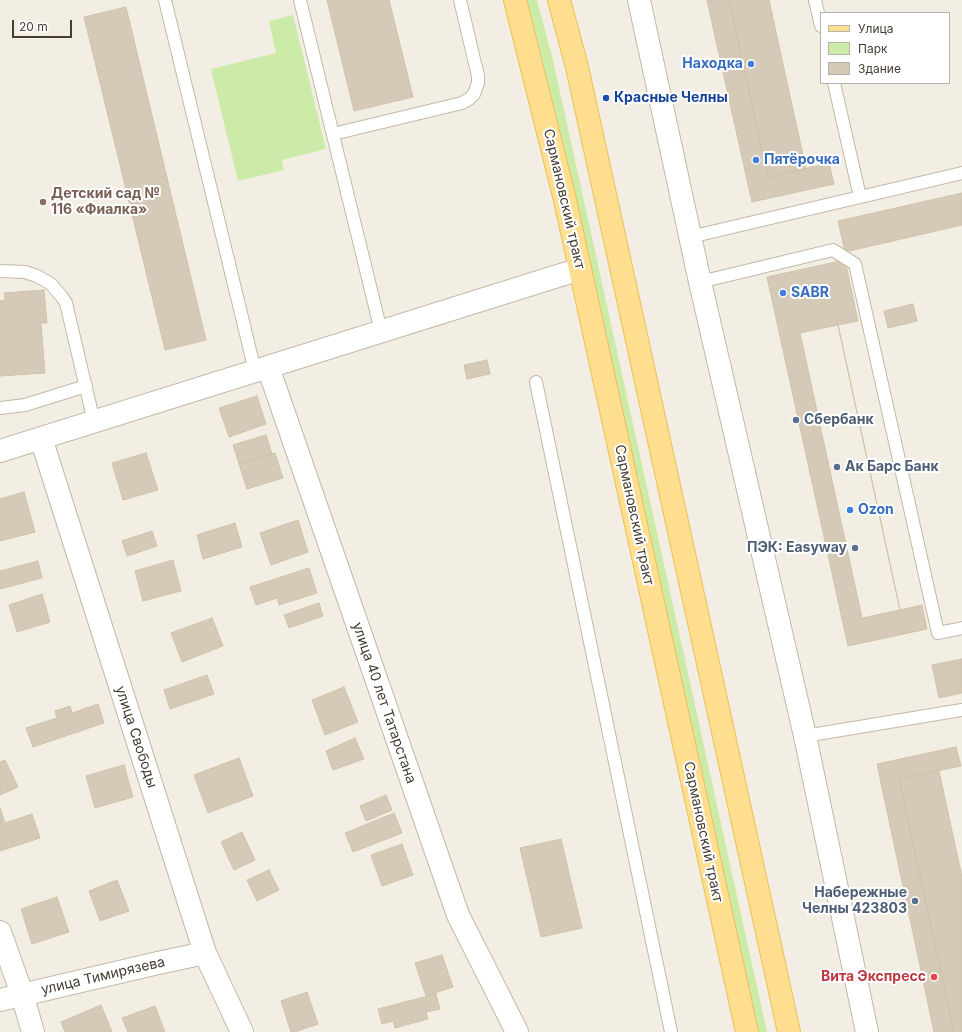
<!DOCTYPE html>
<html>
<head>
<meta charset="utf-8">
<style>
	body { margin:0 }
	#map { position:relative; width:962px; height:1032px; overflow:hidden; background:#f3eee3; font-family:Inter,sans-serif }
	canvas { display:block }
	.legend { position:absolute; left:820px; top:12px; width:130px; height:72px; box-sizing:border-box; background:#fff; border:1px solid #b5b2ad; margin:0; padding:5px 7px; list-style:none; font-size:12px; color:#453e33 }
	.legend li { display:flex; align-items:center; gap:8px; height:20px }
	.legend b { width:20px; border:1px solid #b5b2ad }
	.scale { position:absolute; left:12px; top:20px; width:60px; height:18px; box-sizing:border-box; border:2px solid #453e33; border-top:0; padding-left:5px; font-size:12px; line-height:14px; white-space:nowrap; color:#453e33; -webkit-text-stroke:3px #fff; paint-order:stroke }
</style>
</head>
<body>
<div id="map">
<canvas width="962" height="1032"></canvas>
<ul class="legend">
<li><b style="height:5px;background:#ffde90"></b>Улица</li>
<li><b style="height:11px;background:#cdeba8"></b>Парк</li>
<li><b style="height:11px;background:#d5cab8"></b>Здание</li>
</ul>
<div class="scale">20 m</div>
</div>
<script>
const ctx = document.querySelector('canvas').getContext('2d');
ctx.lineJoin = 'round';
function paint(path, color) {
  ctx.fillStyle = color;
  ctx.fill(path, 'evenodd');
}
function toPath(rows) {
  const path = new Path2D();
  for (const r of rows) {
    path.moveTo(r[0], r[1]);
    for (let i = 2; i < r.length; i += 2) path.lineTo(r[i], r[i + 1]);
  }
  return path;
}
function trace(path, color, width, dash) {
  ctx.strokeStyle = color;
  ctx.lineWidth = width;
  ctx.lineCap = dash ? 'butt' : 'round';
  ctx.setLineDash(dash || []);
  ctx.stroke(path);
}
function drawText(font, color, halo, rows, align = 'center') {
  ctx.font = font + ' Inter,sans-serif';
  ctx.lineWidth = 4;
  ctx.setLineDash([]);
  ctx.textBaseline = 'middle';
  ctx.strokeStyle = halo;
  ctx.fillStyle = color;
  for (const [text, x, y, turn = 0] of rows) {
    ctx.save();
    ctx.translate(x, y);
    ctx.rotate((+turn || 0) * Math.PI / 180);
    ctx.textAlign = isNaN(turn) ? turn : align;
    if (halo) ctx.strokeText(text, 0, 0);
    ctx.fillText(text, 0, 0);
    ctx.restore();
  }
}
const green = toPath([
	[527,0,537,0,552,56,767,1032,757,1032,541,53],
	[293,15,326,149,282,160,284,170,238,181,211,69,276,53,269,21]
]);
const building = toPath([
	[327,0,389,0,413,97,354,111,327,0],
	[707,0,729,0,768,177,829,163,834,184,752,202,707,0],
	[729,0,769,0,806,169,768,177,729,0],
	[126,7,206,340,165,350,84,17,126,7],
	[962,193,962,225,845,252,838,221,962,193],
	[845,260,858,321,838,325,900,610,922,605,927,629,848,646,767,277,845,260],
	[44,290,47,323,41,323,45,373,0,376,0,301,5,300,4,293,44,290],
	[913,304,917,321,888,328,884,311,913,304],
	[838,325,900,610,862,618,800,333,838,325],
	[487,360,490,374,467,379,464,365,487,360],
	[257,396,266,424,229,437,219,408,257,396],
	[266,435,272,454,239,464,233,445,266,435],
	[146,453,158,490,123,500,112,463,146,453],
	[275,453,283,478,247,489,239,464,275,453],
	[24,492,35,532,0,541,0,499,24,492],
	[298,520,308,552,271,565,260,533,298,520],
	[235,523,242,547,203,559,197,535,235,523],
	[152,531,157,546,127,556,122,541,152,531],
	[173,560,181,591,143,601,135,571,173,560],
	[38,561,42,578,0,589,0,571,38,561],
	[309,568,317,593,279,605,277,598,256,605,250,587,309,568],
	[42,594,50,622,17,632,9,605,42,594],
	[319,603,323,616,289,628,284,615,319,603],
	[212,618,223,646,182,662,171,633,212,618],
	[962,659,962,693,939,698,932,665,962,659],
	[207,675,214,694,170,709,164,690,207,675],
	[344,687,358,722,325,735,312,700,344,687],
	[98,704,104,723,33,747,26,728,57,718,55,711,70,706,72,713,98,704],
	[355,738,364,759,333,770,326,751,355,738],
	[956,747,961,766,899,779,954,1032,934,1032,877,764,956,747],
	[239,758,253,796,208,813,194,775,239,758],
	[5,760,18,787,0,795,0,762,5,760],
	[124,765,133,797,95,808,86,776,124,765],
	[939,771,962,877,962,1032,954,1032,899,779,939,771],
	[386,795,392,810,366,821,360,806,386,795],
	[0,808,5,823,32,814,40,838,0,851,0,808],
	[394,813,402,833,353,852,345,833,394,813],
	[242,832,255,860,234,870,221,842,242,832],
	[561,839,582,928,541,937,520,848,561,839],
	[402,844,413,875,382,886,371,855,402,844],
	[269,870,279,890,257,901,247,880,269,870],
	[117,880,129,911,100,921,89,891,117,880],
	[57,897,69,932,32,944,21,909,57,897],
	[442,955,453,987,426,996,415,963,442,955],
	[307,992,318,1024,295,1032,291,1032,281,1001,307,992],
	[436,994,440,1009,426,1012,428,1019,395,1028,393,1021,382,1024,378,1009,436,994],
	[101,1005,112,1032,65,1032,61,1022,101,1005],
	[155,1006,165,1032,128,1032,122,1018,155,1006]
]);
const lane = toPath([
	[165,0,255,371],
	[300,0,381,331],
	[815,0,821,26],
	[834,83,860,197],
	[333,134,462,103,469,99,474,94,478,83,478,76,460,0],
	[690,237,962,173],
	[0,271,25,272,37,276,51,284,62,297,66,303,94,422],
	[700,282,833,250,855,264,938,633,962,628],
	[536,382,671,1032],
	[0,408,25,405,86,386],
	[805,736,962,710]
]);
const street = toPath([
	[639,0,700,282,805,736,867,1032],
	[268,367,458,915,517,1032],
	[41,438,205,953,242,1032],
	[0,451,580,269],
	[0,932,22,994,33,1032],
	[0,1000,158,963,205,953]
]);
const primary = toPath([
	[515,0,565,200,747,1032],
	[559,0,577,67,789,1032]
]);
const markers = [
	[751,64,4,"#3f7fe0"],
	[606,98,4,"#1a4fb4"],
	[756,160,4,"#3f7fe0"],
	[43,202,4,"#8d6e63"],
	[783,293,4,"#3f7fe0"],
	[796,420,4,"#5c6f8a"],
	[837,467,4,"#5c6f8a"],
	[850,510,4,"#3f7fe0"],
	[855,548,4,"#5c6f8a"],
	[915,901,4,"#5c6f8a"],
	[934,977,4,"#e0444e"]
];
const shopNames = [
	["Находка",743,64,"right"],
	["Пятёрочка",764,160],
	["SABR",791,293],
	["Ozon",858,510]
];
const transitNames = [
	["Красные Челны",614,98]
];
const educationNames = [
	["Детский сад №",51,194],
	["116 «Фиалка»",51,210]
];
const streetNames = [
	["Сармановский тракт",564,199,77],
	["Сармановский тракт",634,515,78],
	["улица 40 лет Татарстана",384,703,71],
	["улица Свободы",136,737,72],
	["Сармановский тракт",703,832,78],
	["улица Тимирязева",103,976,-13]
];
const serviceNames = [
	["Сбербанк",804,420],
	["Ак Барс Банк",845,467],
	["ПЭК: Easyway",847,548,"right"],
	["Набережные",907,893,"right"],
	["Челны 423803",907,909,"right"]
];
const healthNames = [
	["Вита Экспресс",926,977]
];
paint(green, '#cdeba8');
paint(building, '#d5cab8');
trace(building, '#d1c2aa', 1);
trace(lane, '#c2b9a8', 14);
trace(street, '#c2b9a8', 24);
trace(primary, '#edbf57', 24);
trace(lane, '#fff', 12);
trace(street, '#fff', 22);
trace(primary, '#ffde90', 22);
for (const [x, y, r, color] of markers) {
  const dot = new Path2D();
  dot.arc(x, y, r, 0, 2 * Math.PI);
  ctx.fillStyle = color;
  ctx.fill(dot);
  trace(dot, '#fff', 1.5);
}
drawText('bold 14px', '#366cbe', '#fff', shopNames, 'left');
drawText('bold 14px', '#164399', '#fff', transitNames, 'left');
drawText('bold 14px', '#785e54', '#fff', educationNames, 'left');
drawText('14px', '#453e33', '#fff', streetNames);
drawText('bold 14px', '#4e5e75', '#fff', serviceNames, 'left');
drawText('bold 14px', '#be3a42', '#fff', healthNames, 'right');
</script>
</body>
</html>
